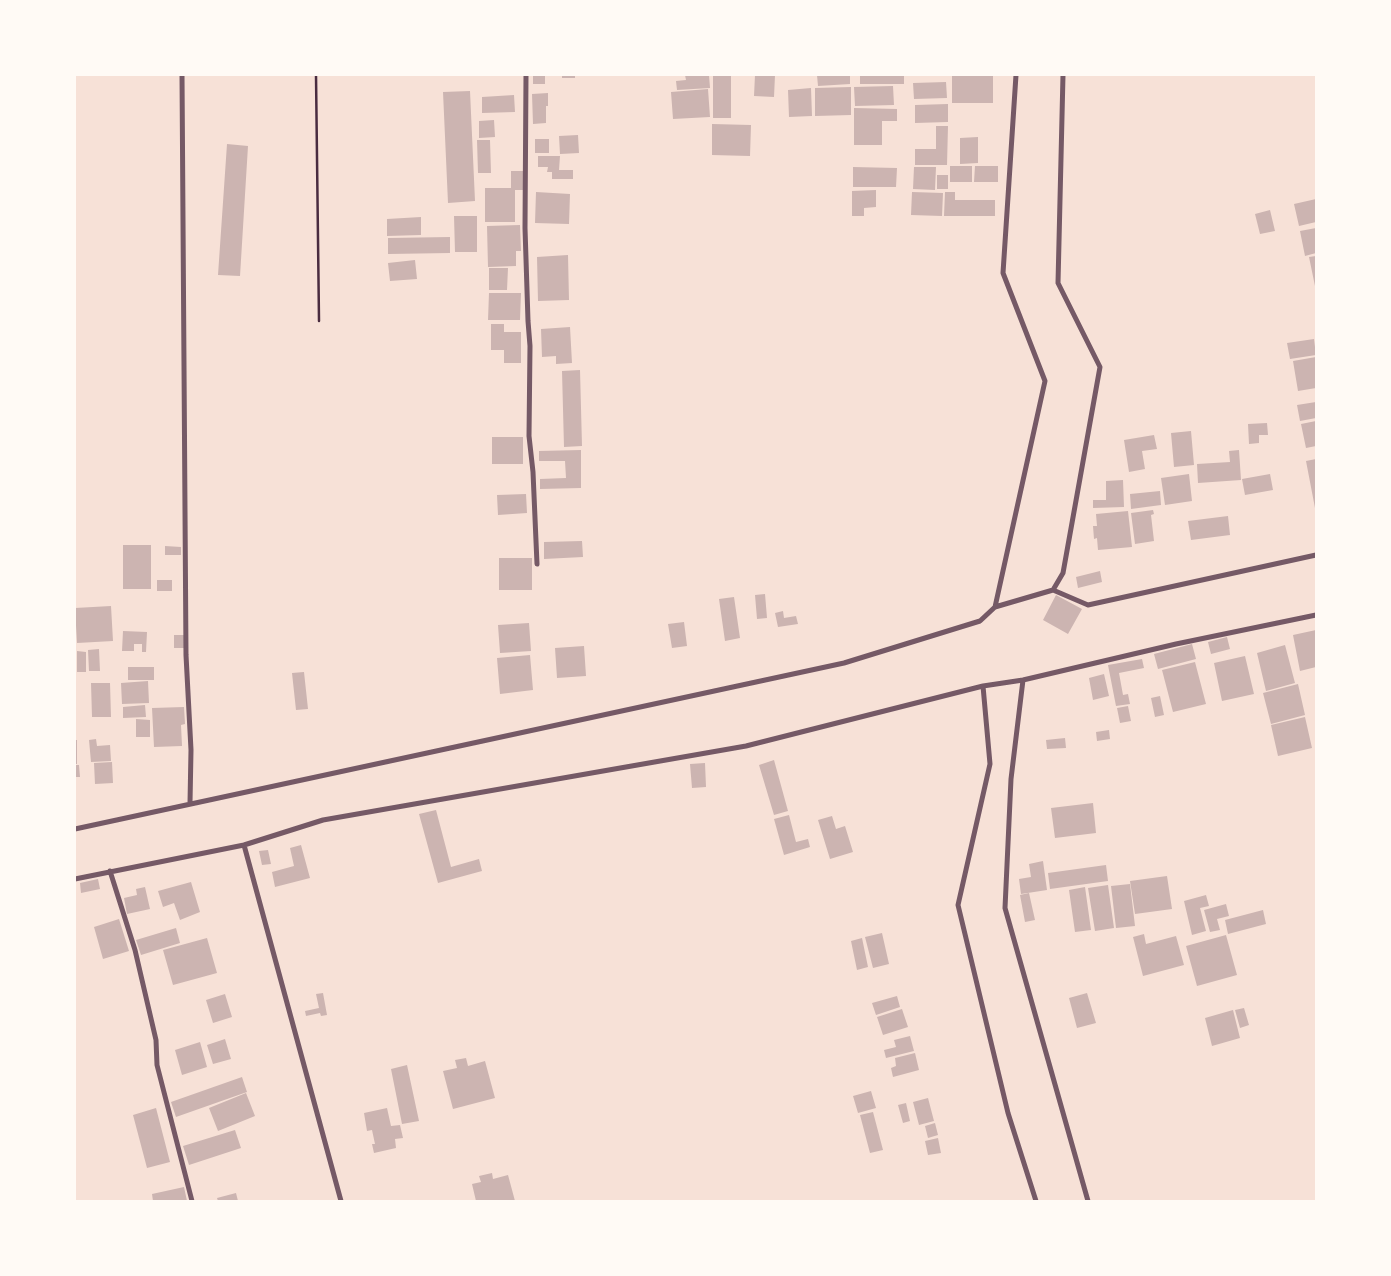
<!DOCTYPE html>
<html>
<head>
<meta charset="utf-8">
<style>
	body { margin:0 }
	#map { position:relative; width:1391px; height:1276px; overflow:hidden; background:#f7e1d7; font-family:Raleway,sans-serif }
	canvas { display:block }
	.frame { position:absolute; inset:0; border:76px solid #fffaf5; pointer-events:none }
</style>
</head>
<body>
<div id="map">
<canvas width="1391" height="1276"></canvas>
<div class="frame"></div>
</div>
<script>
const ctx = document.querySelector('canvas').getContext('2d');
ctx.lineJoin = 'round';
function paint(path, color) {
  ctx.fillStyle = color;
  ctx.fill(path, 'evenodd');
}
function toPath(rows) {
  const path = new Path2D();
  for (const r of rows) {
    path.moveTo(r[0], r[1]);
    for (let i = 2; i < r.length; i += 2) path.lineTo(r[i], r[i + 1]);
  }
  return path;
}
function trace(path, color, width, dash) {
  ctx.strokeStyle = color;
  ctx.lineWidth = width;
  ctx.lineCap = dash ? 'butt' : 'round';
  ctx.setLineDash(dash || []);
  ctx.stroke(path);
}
const building = toPath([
	[533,75,545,75,545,84,533,84],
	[562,75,575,75,575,78,562,78],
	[685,75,709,75,710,88,677,90,676,81,686,80],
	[713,75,731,75,731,118,713,118],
	[755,75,775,75,774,97,754,96],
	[817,75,850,75,850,84,818,86],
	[860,75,904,75,904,84,860,84],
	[952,75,993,75,993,103,952,103],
	[946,82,947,98,914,99,913,83],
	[893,86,894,105,855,106,854,87],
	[851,87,851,115,815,116,815,88],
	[811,88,812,116,789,117,788,90],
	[708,89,710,117,673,119,671,92],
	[470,91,475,201,448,203,443,92],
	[548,93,548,106,546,106,546,123,533,124,532,94],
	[514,95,515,112,482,113,482,97],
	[948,104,948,122,915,123,915,105],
	[854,108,897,109,897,121,882,121,882,145,854,145],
	[494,120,495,137,479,138,479,121],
	[712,124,751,125,750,156,712,155],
	[936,126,948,126,947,165,915,165,915,149,936,149],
	[578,135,579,153,560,154,559,136],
	[978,137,978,163,960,164,960,138],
	[535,139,549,139,549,153,535,153],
	[477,140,490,140,491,173,478,173],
	[227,144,248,146,240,276,218,275],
	[538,156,560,156,559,170,573,170,573,179,552,179,552,172,547,172,548,167,538,167],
	[950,166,972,166,972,182,950,182],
	[975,166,998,166,998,182,974,182],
	[853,167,897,168,896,187,853,187],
	[914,167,936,167,935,190,913,189],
	[511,171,523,171,523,190,515,190,515,222,485,222,485,188,511,188],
	[937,175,948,175,948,189,937,189],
	[876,190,876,207,864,208,864,216,852,216,852,191],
	[536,192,570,194,569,224,535,223],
	[912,192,943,193,942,216,911,215],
	[945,192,955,192,955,200,995,200,995,216,944,216],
	[1316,199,1316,222,1299,226,1294,204],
	[1270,210,1275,231,1260,234,1255,214],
	[454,216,477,216,477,252,455,252],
	[421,217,421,235,387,236,387,219],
	[520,225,521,251,516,251,516,266,488,267,487,226],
	[1316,228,1316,253,1305,256,1300,231],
	[450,237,450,253,388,254,388,238],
	[568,255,569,300,538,301,537,257],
	[1316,256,1316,286,1315,286,1309,257],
	[415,260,417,279,390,281,388,263],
	[489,268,508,268,507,290,489,290],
	[489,293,521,293,520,320,488,320],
	[491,324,504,324,504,332,521,332,521,363,504,363,504,350,491,350],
	[570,327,572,363,556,364,556,356,542,357,541,329],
	[1314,339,1316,355,1290,359,1287,343],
	[1316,357,1316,388,1298,391,1293,361],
	[580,370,582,446,564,447,562,371],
	[1316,402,1316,418,1300,421,1297,405],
	[1316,421,1316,446,1306,448,1301,424],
	[1267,423,1268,435,1259,435,1259,443,1249,444,1248,424],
	[1191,431,1194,465,1174,467,1171,433],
	[1154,435,1157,449,1142,451,1145,469,1129,472,1124,440],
	[492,437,523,437,523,464,492,464],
	[581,450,581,488,540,489,540,479,566,478,565,461,539,461,539,451],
	[1239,450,1241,480,1198,483,1197,464,1230,462,1229,451],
	[1316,459,1316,508,1315,508,1306,461],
	[1189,474,1192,501,1165,505,1161,478],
	[1270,474,1273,490,1245,495,1242,479],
	[1123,480,1124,507,1093,508,1093,500,1106,500,1106,481],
	[1160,491,1161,505,1131,509,1130,494],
	[526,494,527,513,498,515,497,495],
	[1153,510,1154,514,1151,515,1154,541,1135,544,1131,513],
	[1128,511,1132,547,1098,550,1097,538,1094,539,1093,526,1097,526,1096,514],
	[1228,516,1230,535,1191,540,1188,521],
	[582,541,583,557,544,559,544,542],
	[123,545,151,545,151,589,123,589],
	[165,546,181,547,181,555,165,555],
	[499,558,532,558,532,590,499,590],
	[1100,571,1102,582,1078,588,1076,577],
	[157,580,172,580,172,591,157,591],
	[765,594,767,618,757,619,755,595],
	[1056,595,1082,609,1068,634,1043,620],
	[734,597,740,638,725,641,719,599],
	[111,606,113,641,77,643,75,608],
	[783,611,784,618,796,616,798,624,778,627,775,613],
	[684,622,687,646,672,648,668,624],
	[529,623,531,651,500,653,498,625],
	[1316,630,1316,667,1300,671,1293,635],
	[123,631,147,632,146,652,142,652,142,644,134,644,134,651,122,651],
	[174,635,184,635,184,648,174,648],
	[1227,637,1230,649,1211,654,1208,642],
	[1192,644,1196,659,1158,669,1154,654],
	[1285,645,1295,683,1266,691,1257,653],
	[584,646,586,676,557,678,555,648],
	[99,649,100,671,89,671,88,650],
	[77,651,86,652,86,672,77,672],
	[530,655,533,690,500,694,497,658],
	[1245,656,1254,694,1222,701,1214,663],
	[1142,659,1144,668,1119,673,1123,695,1128,694,1130,704,1116,706,1108,665],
	[1195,662,1206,704,1173,712,1162,670],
	[128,667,154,667,154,680,128,680],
	[304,672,308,709,296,710,292,673],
	[1104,674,1109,696,1093,700,1089,678],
	[148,681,149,703,122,704,121,683],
	[91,683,110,683,111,717,92,717],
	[1298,684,1305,715,1271,724,1263,693],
	[1160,696,1164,715,1155,717,1151,698],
	[145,705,146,717,123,718,123,707],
	[1128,706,1131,721,1120,723,1117,708],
	[184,707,185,724,181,725,182,746,154,747,152,708],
	[1305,717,1312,748,1278,756,1271,725],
	[136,719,150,720,150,737,136,737],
	[1109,730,1110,739,1097,741,1096,732],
	[1065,738,1066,748,1047,749,1046,740],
	[96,739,97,746,110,745,111,761,91,762,89,740],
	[75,740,77,740,77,764,75,764],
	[774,760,788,811,774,815,759,765],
	[112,762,113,783,95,784,94,763],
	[705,763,706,787,692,788,690,764],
	[75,765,79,765,80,777,75,777],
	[1093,803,1096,833,1055,838,1051,808],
	[436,810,451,867,479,859,482,871,438,883,419,814],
	[789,815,796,842,808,839,810,847,784,855,774,819],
	[832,816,836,829,845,826,853,852,830,859,818,820],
	[301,845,310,878,275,887,272,872,294,866,290,848],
	[268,850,271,864,262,865,259,851],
	[1043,861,1047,890,1021,894,1019,879,1031,877,1029,864],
	[1106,865,1108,881,1050,889,1048,873],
	[1167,876,1172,909,1135,914,1130,881],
	[98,879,100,889,81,893,80,883],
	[191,882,200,912,180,920,174,903,163,907,158,891],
	[1130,884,1135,926,1116,928,1111,886],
	[1108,885,1114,928,1095,931,1088,888],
	[145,887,150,909,127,914,124,898,137,895,136,889],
	[1085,887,1091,930,1075,932,1069,890],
	[1029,893,1035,920,1025,922,1020,895],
	[1206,895,1209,906,1200,908,1206,931,1192,935,1184,901],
	[1226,904,1229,916,1217,919,1220,930,1210,932,1204,910],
	[1263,910,1266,924,1228,934,1225,920],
	[119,919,129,951,103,959,94,927],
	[176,928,180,943,141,955,136,940],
	[882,933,889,964,873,968,865,937],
	[1144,934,1146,944,1176,936,1184,965,1143,976,1133,937],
	[1226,935,1237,975,1197,986,1186,946],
	[207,938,217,973,173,985,163,950],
	[862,938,868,967,857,970,851,941],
	[323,993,327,1015,321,1016,320,1013,306,1016,305,1011,319,1008,316,994],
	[1087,993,1096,1023,1077,1028,1069,998],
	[225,994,232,1017,213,1023,206,1000],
	[897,996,900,1007,876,1015,872,1003],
	[1244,1008,1249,1025,1240,1028,1235,1010],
	[902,1009,908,1027,883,1035,877,1017],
	[1233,1010,1240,1038,1212,1046,1205,1018],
	[910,1036,914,1051,886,1058,884,1050,896,1047,894,1040],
	[225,1039,231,1059,213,1064,207,1045],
	[200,1042,207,1067,182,1075,175,1050],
	[915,1053,919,1070,893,1077,891,1068,896,1066,895,1058],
	[466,1058,468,1066,485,1061,495,1098,453,1109,443,1071,457,1068,455,1060],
	[407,1065,419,1121,402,1124,391,1069],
	[242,1077,247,1092,176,1117,171,1102],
	[871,1091,876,1108,858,1113,853,1096],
	[246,1093,255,1116,218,1131,209,1108],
	[928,1098,934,1121,919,1125,913,1102],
	[906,1103,910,1121,903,1123,898,1105],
	[156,1108,170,1162,147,1168,133,1115],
	[387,1108,391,1126,400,1125,403,1138,395,1139,396,1148,374,1153,372,1144,375,1144,372,1130,367,1131,364,1113],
	[873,1112,883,1150,870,1153,860,1115],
	[935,1123,938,1135,928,1138,925,1126],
	[235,1130,241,1148,189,1165,183,1146],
	[938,1138,941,1153,928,1155,925,1141],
	[492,1173,493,1179,508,1175,515,1201,476,1201,472,1184,481,1182,479,1176],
	[184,1187,187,1201,153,1201,152,1194],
	[236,1193,238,1201,218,1201,217,1198]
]);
const path = toPath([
	[316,75,319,321]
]);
const minor = toPath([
	[182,75,186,655,191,750,190,803],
	[526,75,525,228,528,321,530,346,529,436,533,472,537,564],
	[1053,590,1088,605,1316,555],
	[995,607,1045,381,1003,273,1016,75],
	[1023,680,1011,779,1005,908,1088,1201],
	[983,686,990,764,958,905,1008,1113,1036,1201],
	[75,829,844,663,980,621,995,607,1053,590,1063,573,1100,367,1058,283,1063,75],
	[244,845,341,1201],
	[110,871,135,950,156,1040,157,1065,192,1201],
	[75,879,244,845,323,820,746,746,983,686,1023,680,1176,644,1316,615]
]);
paint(building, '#ccb4b1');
trace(path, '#4a2c40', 2.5);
trace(minor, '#755966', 5);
</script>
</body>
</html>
